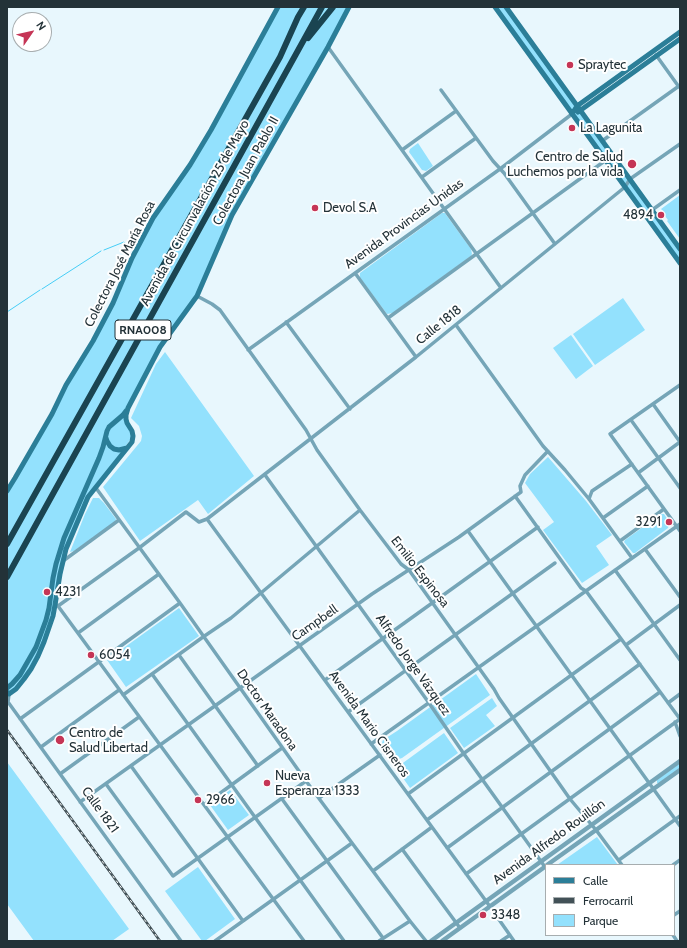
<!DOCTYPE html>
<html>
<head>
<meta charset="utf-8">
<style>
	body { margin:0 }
	#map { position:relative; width:687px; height:948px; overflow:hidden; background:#e8f7fd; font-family:Cabin,sans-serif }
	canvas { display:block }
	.frame { position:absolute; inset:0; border:8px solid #233238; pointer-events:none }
	.legend { position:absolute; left:545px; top:864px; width:130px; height:72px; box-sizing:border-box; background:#fff; border:1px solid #a7adaf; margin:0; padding:5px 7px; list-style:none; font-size:12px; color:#233238 }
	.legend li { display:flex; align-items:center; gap:8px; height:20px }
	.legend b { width:20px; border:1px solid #a7adaf }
	.north { position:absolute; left:12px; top:12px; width:40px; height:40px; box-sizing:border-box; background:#fff; border:1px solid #a7adaf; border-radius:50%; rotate:56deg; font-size:11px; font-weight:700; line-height:16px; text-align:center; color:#233238 }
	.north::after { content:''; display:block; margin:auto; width:14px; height:18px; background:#c53556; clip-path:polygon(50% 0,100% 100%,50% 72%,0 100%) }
</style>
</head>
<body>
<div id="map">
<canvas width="687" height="948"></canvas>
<div class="frame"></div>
<ul class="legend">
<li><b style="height:5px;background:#2b7e98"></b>Calle</li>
<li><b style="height:5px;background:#425157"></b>Ferrocarril</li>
<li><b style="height:11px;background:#93e1fd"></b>Parque</li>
</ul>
<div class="north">N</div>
</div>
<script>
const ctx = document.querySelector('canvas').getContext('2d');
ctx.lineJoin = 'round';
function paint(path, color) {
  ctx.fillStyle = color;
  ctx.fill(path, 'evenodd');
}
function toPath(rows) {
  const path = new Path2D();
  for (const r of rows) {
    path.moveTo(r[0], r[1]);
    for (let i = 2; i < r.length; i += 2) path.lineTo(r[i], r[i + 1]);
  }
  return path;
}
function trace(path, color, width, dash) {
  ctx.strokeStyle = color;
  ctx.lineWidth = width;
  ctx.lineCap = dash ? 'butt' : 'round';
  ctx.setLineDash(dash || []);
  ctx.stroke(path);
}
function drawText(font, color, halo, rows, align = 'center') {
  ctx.font = font + ' Cabin,sans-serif';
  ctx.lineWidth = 4;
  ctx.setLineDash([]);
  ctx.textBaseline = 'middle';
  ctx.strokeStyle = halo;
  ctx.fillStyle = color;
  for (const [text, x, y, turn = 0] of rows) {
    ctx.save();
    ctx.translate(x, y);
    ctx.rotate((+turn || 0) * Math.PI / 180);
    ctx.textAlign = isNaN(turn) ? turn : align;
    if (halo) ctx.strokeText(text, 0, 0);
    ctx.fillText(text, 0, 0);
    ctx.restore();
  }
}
const green = toPath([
	[278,7,349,7,232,215,197,296,160,347,126,414,133,436,88,497,71,536,55,605,38,656,16,689,7,692,7,491,93,341,141,240,190,165],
	[495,7,506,7,680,249,680,263],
	[418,143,433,166,426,171,422,170,409,152,410,149],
	[680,195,680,239,667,221,668,220,662,212,663,211,661,209],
	[442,213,445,213,447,216,471,249,472,254,471,256,393,313,387,314,360,278,360,273],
	[623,298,645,330,595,365,573,334],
	[571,335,593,366,576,379,553,348],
	[165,352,254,476,208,514,198,500,140,541,103,487,141,441,142,436,139,426,131,418,156,364],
	[548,457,586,501,612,535,596,546,609,565,582,583,543,530,554,522,525,483,530,474],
	[93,498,99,498,104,503,116,519,115,522,74,551,70,552,85,514],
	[661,514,664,514,670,523,668,528,635,553,633,553,624,542,625,540],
	[179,608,199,636,126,687,107,660],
	[476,674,490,695,402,758,393,761,381,746,383,740,397,731],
	[492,698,497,706,486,715,495,726,464,748,450,728],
	[444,733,458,753,410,788,396,768],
	[7,762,129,929,112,941,34,941,7,904],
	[680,763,680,768,659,783,657,783,657,780],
	[230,790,249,815,228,830,210,805],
	[597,837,618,865,557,865],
	[198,867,235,919,205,941,202,941,165,891]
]);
const stream = toPath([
	[104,250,124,242,125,243],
	[42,289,101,251],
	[7,312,40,290]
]);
const minor = toPath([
	[328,47,501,288],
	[656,55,679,87],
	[441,90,493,161,504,173,555,244],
	[602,141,679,86],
	[402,150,456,111],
	[422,177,476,138],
	[652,210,680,190],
	[355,273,416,357],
	[197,296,212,304,220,310,306,430,317,450,360,510,401,564,409,570,494,689,499,698,570,799,596,830,622,865],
	[388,318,606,160],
	[286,322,350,409],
	[456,325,543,446,565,470,589,499,632,558],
	[248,350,500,169,572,114],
	[680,385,610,434,680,531],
	[653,404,680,442],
	[631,420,680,488],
	[638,473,680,442],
	[265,475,429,703,464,754,545,867],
	[96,488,180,603,306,781,410,921,426,941],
	[589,499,592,491,632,464],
	[603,518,648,486],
	[207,519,486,901,514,941],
	[468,531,680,826],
	[620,541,664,509],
	[645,549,680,597],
	[63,561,119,520],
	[615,570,680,660],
	[57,605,58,606,304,941],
	[58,606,139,548,186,512,199,522,207,519,416,357,555,244,625,187,630,179,680,144],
	[78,633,159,574],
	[626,645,680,605],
	[179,655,258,766],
	[152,674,344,941],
	[325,680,538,527],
	[9,694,8,702,181,941],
	[123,695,203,637,231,618,360,510],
	[668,703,680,694],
	[348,712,555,563],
	[20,719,180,603],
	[675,722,680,736],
	[371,744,680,524],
	[41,747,119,690],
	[131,766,243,921],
	[60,774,139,717],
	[106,784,173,876,306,781],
	[408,794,621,639],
	[319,798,380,755],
	[282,799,383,938],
	[80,802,372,594,459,537,521,492,520,486,525,475,548,451],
	[204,805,282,748],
	[427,820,640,664],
	[447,848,660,692],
	[402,849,460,928],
	[619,860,680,816],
	[673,865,680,860],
	[373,871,432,827],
	[466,874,680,719,586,591,581,588,515,496],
	[674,915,680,911],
	[673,935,677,941],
	[215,941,352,843],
	[379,941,410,921],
	[501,941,510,935]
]);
const tertiary = toPath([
	[547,865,680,770],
	[431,941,680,761],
	[442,941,546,866]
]);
const secondary = toPath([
	[495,7,680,263],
	[506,7,680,249],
	[578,112,680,39],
	[572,114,577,106,680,32],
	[106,438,107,441,110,446,114,449,119,450,127,448],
	[7,491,15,478,52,414,66,385,93,341,113,303,132,258,153,218,190,165,211,130,278,7],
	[7,688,12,684,20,675,36,647,46,620,49,608,53,578,56,564,64,538,99,458,103,447,107,431,109,427,123,415,126,411],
	[7,692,9,694,16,689,24,679,31,669,38,656,44,642,53,616,55,605,60,574,66,549,88,497,132,442,133,436,132,431,127,423,126,419,126,415,128,408,160,347,197,296,232,215,328,47,349,7]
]);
const motorway = toPath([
	[308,38,333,7],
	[7,544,280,57,298,17,304,7],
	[7,577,322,7]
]);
const rail = toPath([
	[7,730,160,941]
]);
const markers = [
	[570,65,4,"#c53556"],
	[572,128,4,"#c53556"],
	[632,164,5,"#c53556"],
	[315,208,4,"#c53556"],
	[661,215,4,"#c53556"],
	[669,522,4,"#c53556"],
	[47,592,4,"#c53556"],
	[91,655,4,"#c53556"],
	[60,740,5,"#c53556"],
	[267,783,4,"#c53556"],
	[198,800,4,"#c53556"],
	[483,915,4,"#c53556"]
];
const shields = [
	[143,330,56]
];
const shieldNames = [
	["RNA008",143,330]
];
const poiNames = [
	["Spraytec",578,65],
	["La Lagunita",580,128],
	["Centro de Salud",623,157,"right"],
	["Luchemos por la vida",623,172,"right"],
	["Devol S.A",323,208],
	["4894",653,215,"right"],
	["3291",661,522,"right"],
	["4231",55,592],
	["6054",99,655],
	["Centro de",69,733],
	["Salud Libertad",69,748],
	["Nueva",275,776],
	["Esperanza 1333",275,791],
	["2966",206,800],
	["3348",491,915]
];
const streetNames = [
	["Colectora Juan Pablo II",246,171,-61],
	["Avenida de Circunvalación 25 de Mayo",195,213,-61],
	["Avenida Provincias Unidas",404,224,-36],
	["Colectora José María Rosa",120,264,-63],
	["Calle 1818",439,325,-39],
	["Emilio Espinosa",420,572,52],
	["Campbell",315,623,-35],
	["Alfredo Jorge Vázquez",413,665,55],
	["Doctor Maradona",267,710,55],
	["Avenida Mario Cisneros",369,724,54],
	["Calle 1821",100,810,54],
	["Avenida Alfredo Rouillón",549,842,-36]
];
paint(green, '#93e1fd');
trace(stream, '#45cdf6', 1);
trace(minor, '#75a5b7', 3.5);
trace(tertiary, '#75a5b7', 4.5);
trace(secondary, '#2b7e98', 5);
trace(motorway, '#1a4451', 6);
trace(rail, '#425157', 2.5);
trace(rail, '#fff', 1, [3]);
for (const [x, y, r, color] of markers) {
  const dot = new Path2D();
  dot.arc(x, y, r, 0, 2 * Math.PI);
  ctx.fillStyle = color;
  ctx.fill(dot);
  trace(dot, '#fff', 1.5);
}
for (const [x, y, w] of shields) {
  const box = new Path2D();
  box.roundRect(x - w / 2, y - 10, w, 20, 3);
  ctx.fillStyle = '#fff';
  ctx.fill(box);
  trace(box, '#233238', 1);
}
drawText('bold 12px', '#233238', null, shieldNames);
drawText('13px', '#233238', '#fff', poiNames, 'left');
drawText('13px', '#233238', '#fff', streetNames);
</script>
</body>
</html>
